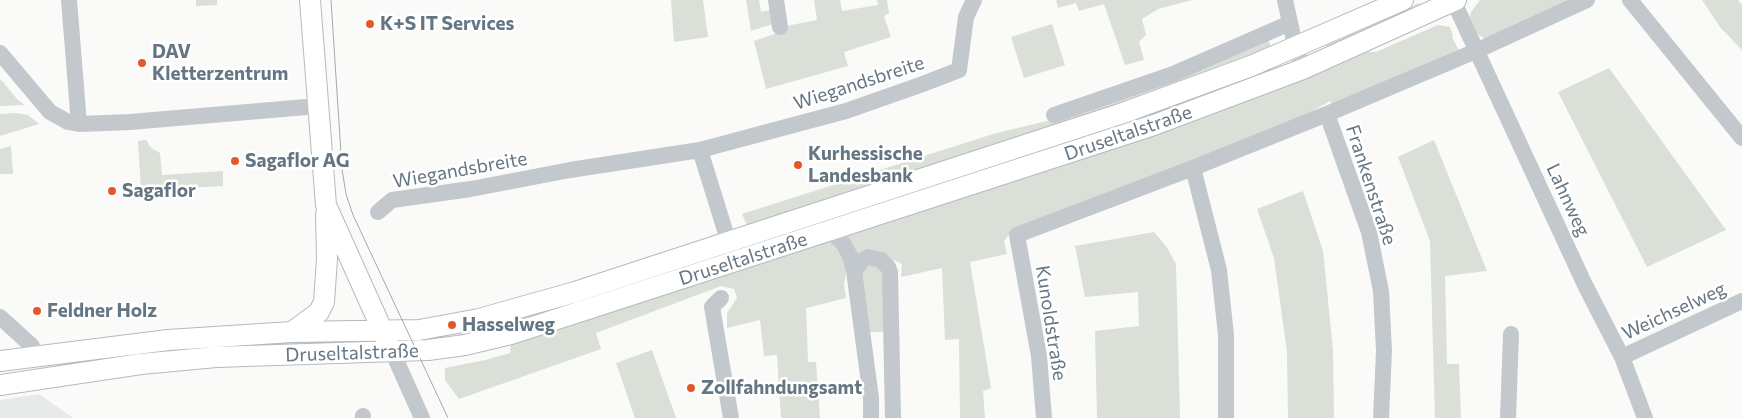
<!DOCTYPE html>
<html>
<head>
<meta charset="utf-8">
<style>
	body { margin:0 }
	canvas { display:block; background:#fafaf8 }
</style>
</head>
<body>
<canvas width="1742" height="418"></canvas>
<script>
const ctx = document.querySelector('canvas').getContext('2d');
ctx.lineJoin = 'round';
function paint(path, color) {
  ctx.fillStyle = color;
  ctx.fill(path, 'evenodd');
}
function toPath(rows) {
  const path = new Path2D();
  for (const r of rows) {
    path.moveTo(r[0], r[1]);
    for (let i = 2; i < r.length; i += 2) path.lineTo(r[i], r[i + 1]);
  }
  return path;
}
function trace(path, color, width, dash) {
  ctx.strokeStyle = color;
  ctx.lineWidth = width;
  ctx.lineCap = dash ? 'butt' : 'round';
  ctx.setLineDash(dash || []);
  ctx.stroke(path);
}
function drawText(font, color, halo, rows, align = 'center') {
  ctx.font = font + ' Commissioner,sans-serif';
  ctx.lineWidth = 5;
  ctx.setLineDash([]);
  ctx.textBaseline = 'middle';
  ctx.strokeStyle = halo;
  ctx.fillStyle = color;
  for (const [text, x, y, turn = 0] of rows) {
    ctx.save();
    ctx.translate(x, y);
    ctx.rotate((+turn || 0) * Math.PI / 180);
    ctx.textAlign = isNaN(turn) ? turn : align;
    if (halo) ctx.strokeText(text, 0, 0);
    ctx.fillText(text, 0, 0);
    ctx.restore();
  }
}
const built = toPath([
	[39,394,73,418,0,418,0,400]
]);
const green = toPath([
	[196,0,217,0,217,5,196,6],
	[671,0,703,0,708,37,674,42],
	[746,0,759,0,761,12,771,10,773,24,751,31],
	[814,0,840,0,842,11,878,5,877,0,887,0,889,13,884,16,891,37,844,52,848,66,766,89,754,41,786,30,786,26,817,20],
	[1056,0,1193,0,1158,9,1142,19,1146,35,1139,42,1144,60,1125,65,1104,4,1079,11,1076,3,1058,8],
	[1480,0,1573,0,1487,40,1477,34,1470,18,1471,12],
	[1702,0,1738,0,1742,5,1742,50,1720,27],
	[1419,3,1422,5,1327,49,1325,44],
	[1052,24,1065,65,1024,78,1011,37],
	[1438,25,1450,27,1453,36,1452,37,1459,51,1333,108,1330,101,1314,110,1317,116,1014,228,1004,241,1007,254,970,262,991,388,983,391,985,418,960,418,959,339,945,340,942,268,901,277,902,264,889,258,847,269,844,284,846,298,806,308,808,362,816,362,820,418,781,418,777,355,764,356,760,320,727,328,727,313,737,298,734,289,721,286,596,333,601,349,459,399,445,380,445,368,485,360,510,353,511,344,721,274,1363,52,1376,52],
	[1268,39,1271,47,1086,116,747,225,742,214,993,134,1051,120],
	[1609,68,1726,230,1647,267,1558,92],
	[0,79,3,82,18,100,25,105,0,106],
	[1215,88,1203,99,999,169,998,163],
	[16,113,28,115,39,124,0,136,0,114],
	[146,140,151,148,160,153,162,175,223,171,223,186,141,190,138,141],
	[1434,140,1487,271,1445,276,1447,364,1459,364,1461,418,1435,418,1430,241,1398,157],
	[11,146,13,174,0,174,0,149],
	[1303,191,1323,251,1333,350,1334,418,1288,418,1287,352,1274,258,1257,209],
	[1154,232,1166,246,1176,264,1180,418,1097,418,1095,331,1139,326,1138,292,1085,297,1075,246],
	[881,260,891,331,862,333,858,265],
	[655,276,631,288,473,337,431,341,454,336,497,322],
	[346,338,347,343,248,345,158,350,141,357,29,371,73,362,138,354,157,346],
	[652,350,676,418,635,418,616,363]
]);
const minor = toPath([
	[69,0,79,124],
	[776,0,780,27],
	[1285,0,1293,36,1303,69],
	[1453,0,1585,285,1622,357,1645,418],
	[1630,0,1742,138],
	[0,53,50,112,68,122,79,124,130,122,318,106],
	[1327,114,1369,232,1381,291,1384,351,1381,418],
	[1054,115,1173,74,1290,23],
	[700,150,732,253],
	[1193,168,1219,270,1226,335,1226,418],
	[378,212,392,200,471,189,570,170,700,150,846,111,920,85,959,70,966,17,974,0],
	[830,231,843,243,850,256,854,271],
	[721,298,712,307,731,418],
	[0,317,32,346,33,356],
	[392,351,422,418],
	[1622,357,1742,301],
	[363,418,363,416],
	[871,418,871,398,854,271,863,260,868,257,881,260,888,267,890,272,893,418],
	[1044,418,1039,356,1017,235,1193,168,1327,114,1476,51,1587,0],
	[1508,418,1511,334]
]);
const major = toPath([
	[310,0,326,205,388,343],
	[292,332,319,312,324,302,327,259,326,214],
	[0,361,168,340,292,332,419,330,479,319,575,292,1123,113,1251,66,1403,0],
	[0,385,141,364,216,357,428,350,465,345,511,334,1154,125,1303,69,1456,0]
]);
const tram = toPath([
	[331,0,342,169,346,194,353,215,448,418]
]);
const markers = [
	[370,24,5,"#e4572e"],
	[142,63,5,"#e4572e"],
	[235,161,5,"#e4572e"],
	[798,165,5,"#e4572e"],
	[112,191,5,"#e4572e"],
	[37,311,5,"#e4572e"],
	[452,325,5,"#e4572e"],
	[691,388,5,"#e4572e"]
];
const poiNames = [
	["K+S IT Services",380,24],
	["DAV",152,52],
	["Kletterzentrum",152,74],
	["Kurhessische",808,154],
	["Landesbank",808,176],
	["Sagaflor AG",245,161],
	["Sagaflor",122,191],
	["Feldner Holz",47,311],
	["Hasselweg",462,325],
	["Zollfahndungsamt",701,388]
];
const streetNames = [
	["Wiegandsbreite",859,83,-18],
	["Druseltalstraße",1128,133,-19],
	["Wiegandsbreite",460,170,-10],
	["Frankenstraße",1371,185,72],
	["Lahnweg",1568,200,65],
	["Druseltalstraße",743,259,-18],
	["Weichselweg",1674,311,-25],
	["Kunoldstraße",1051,323,81],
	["Druseltalstraße",352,353,-2]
];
paint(built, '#e8e9e9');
paint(green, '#dadfd7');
trace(major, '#b5babe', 22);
trace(minor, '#c3c8cc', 16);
trace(major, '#fff', 20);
trace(tram, '#a2aab0', 1);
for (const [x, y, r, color] of markers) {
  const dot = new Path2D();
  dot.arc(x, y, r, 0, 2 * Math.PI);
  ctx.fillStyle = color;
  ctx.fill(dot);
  trace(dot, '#fff', 2);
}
drawText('bold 19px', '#657683', '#fff', poiNames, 'left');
drawText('19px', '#657683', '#fff', streetNames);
</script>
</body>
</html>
